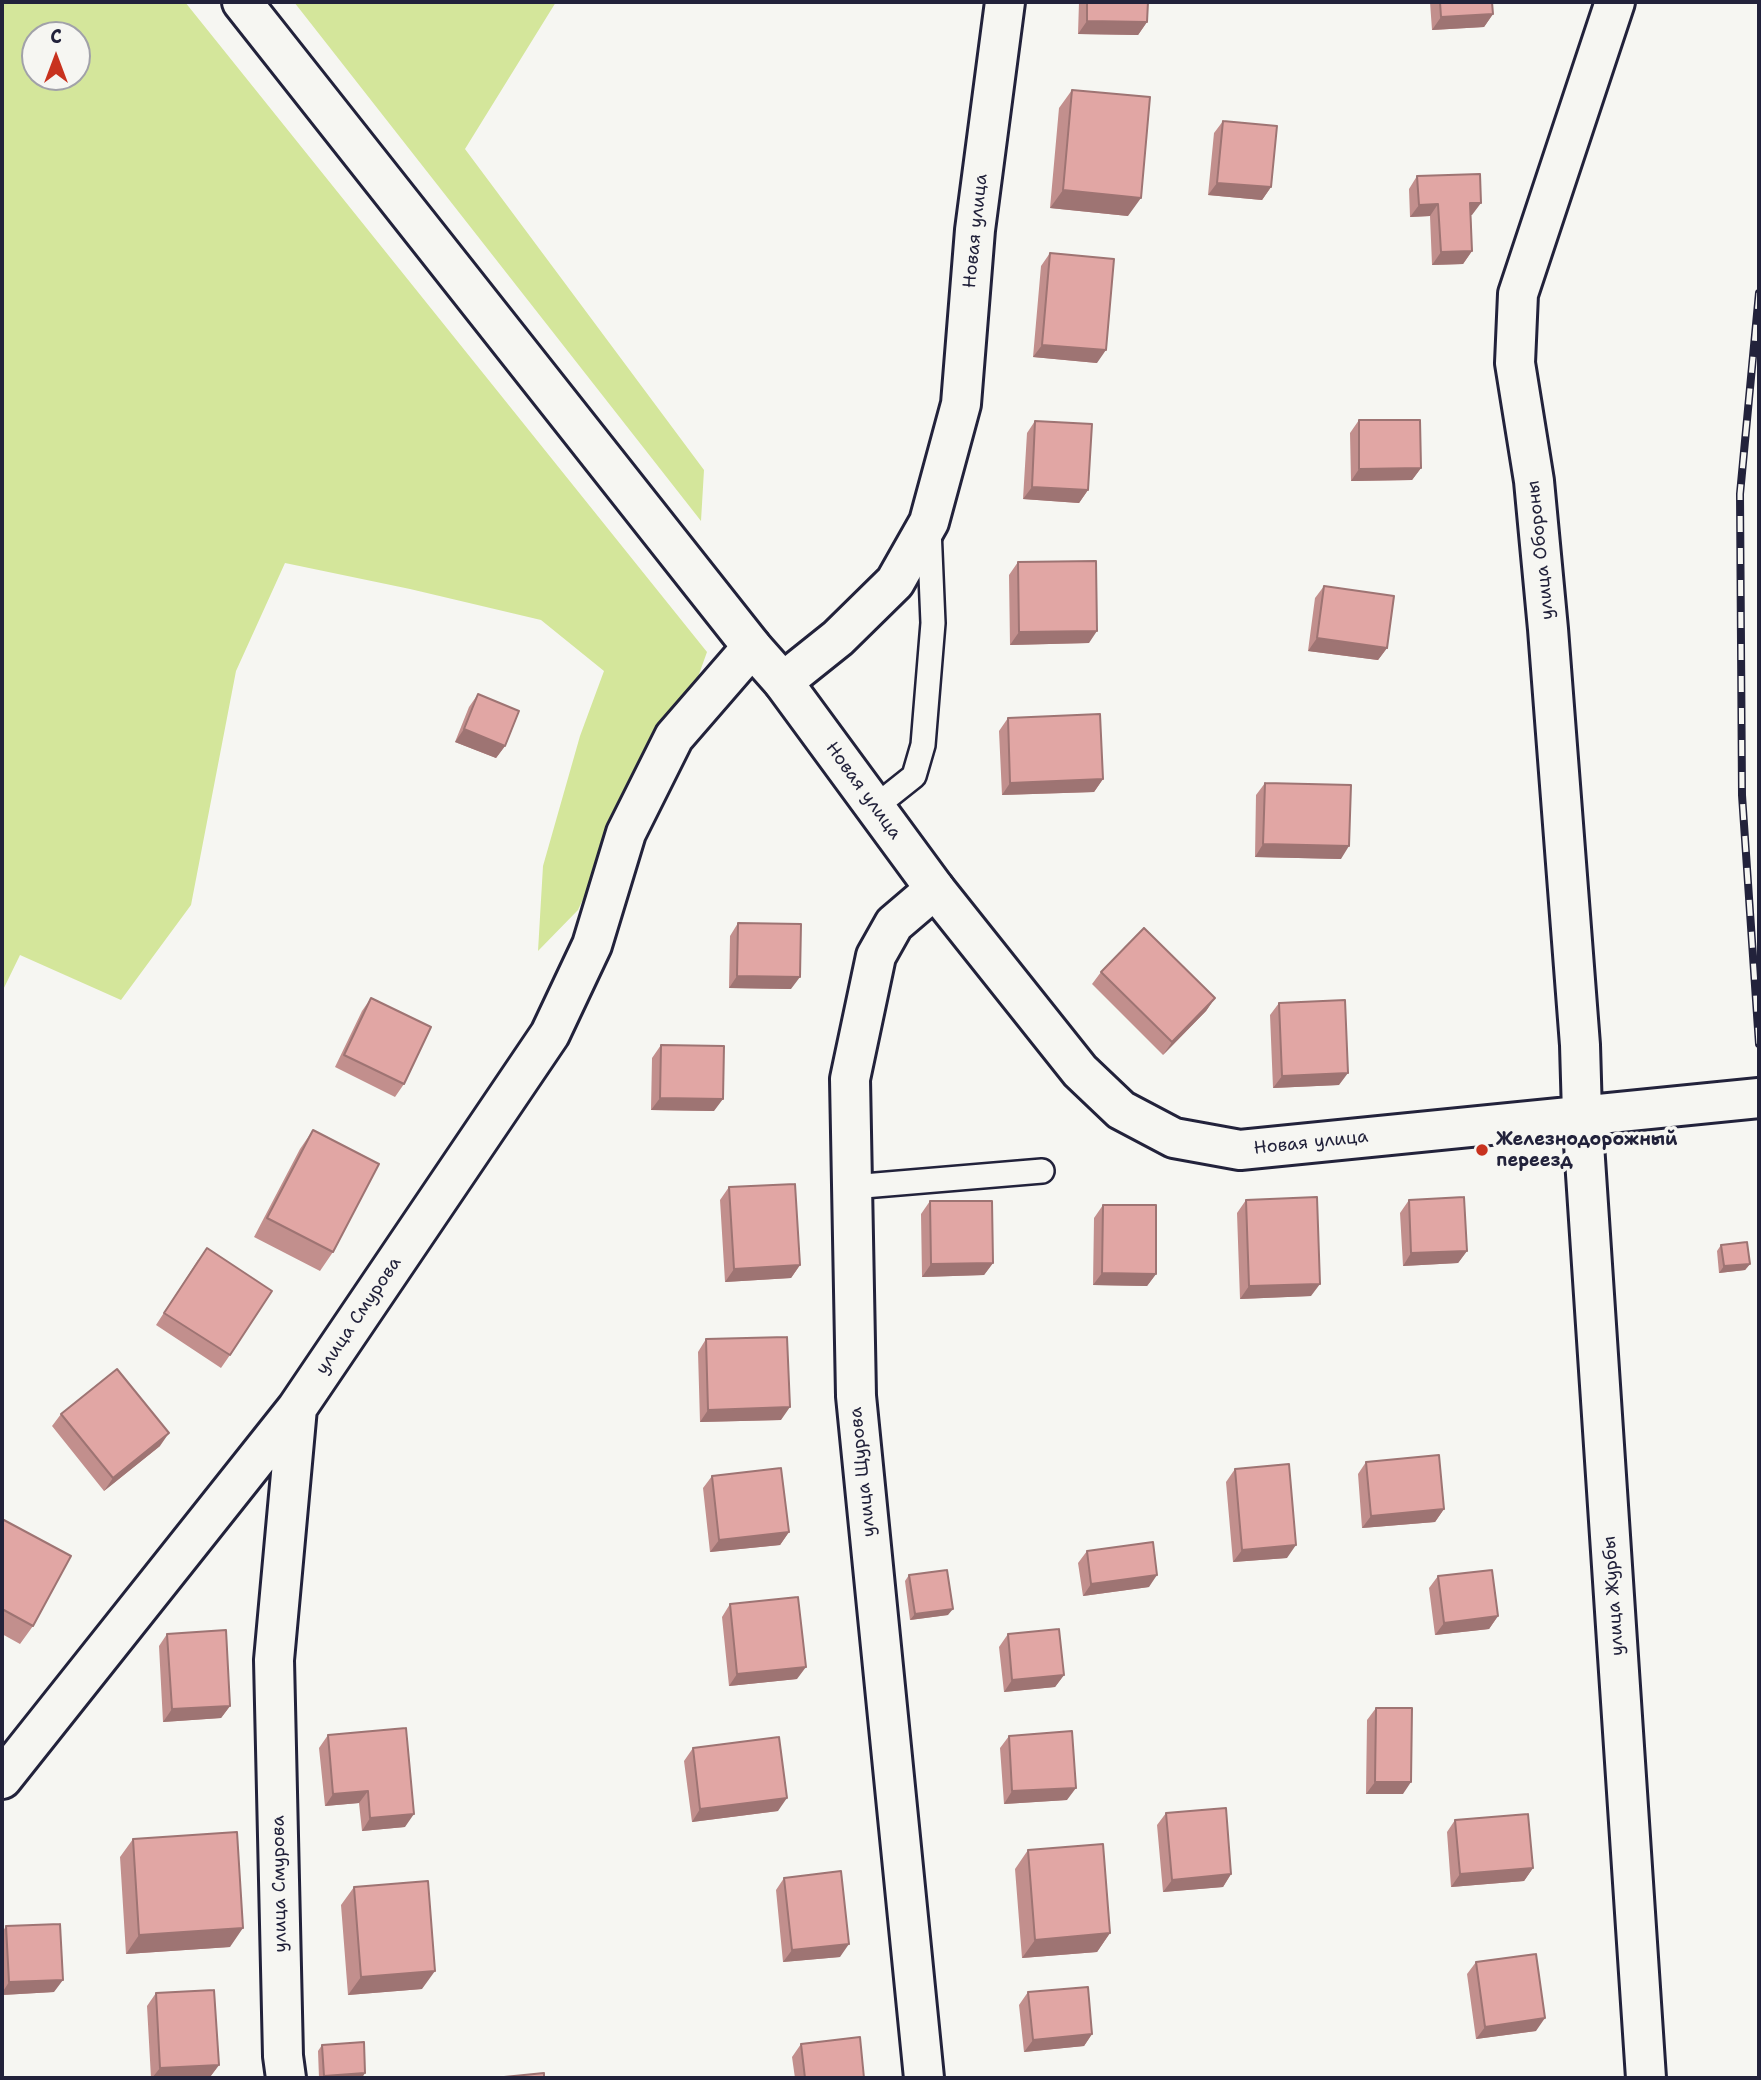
<!DOCTYPE html>
<html>
<head>
<meta charset="utf-8">
<style>
	body { margin:0 }
	#map { position:relative; width:1761px; height:2080px; overflow:hidden; background:#f6f6f2; font-family:"Shantell Sans",sans-serif }
	canvas { display:block }
	.frame { position:absolute; inset:0; border:4px solid #22223b; pointer-events:none }
	.north { position:absolute; left:21px; top:21px; width:70px; height:70px; box-sizing:border-box; background:#f6f6f2; border:2px solid #a1a1a9; border-radius:50%; rotate:0deg; font-size:19px; font-weight:700; line-height:28px; text-align:center; color:#22223b }
	.north::after { content:''; display:block; margin:auto; width:24px; height:32px; background:#c8321e; clip-path:polygon(50% 0,100% 100%,50% 72%,0 100%) }
</style>
</head>
<body>
<div id="map">
<canvas width="1761" height="2080"></canvas>
<div class="frame"></div>
<div class="north">С</div>
</div>
<script>
const ctx = document.querySelector('canvas').getContext('2d');
ctx.lineJoin = 'round';
function paint(path, color) {
  ctx.fillStyle = color;
  ctx.fill(path, 'evenodd');
}
function toPath(rows) {
  const path = new Path2D();
  for (const r of rows) {
    path.moveTo(r[0], r[1]);
    for (let i = 2; i < r.length; i += 2) path.lineTo(r[i], r[i + 1]);
  }
  return path;
}
function trace(path, color, width, dash) {
  ctx.strokeStyle = color;
  ctx.lineWidth = width;
  ctx.lineCap = dash ? 'butt' : 'round';
  ctx.setLineDash(dash || []);
  ctx.stroke(path);
}
function drawText(font, color, halo, rows, align = 'center') {
  ctx.font = font + ' "Shantell Sans",sans-serif';
  ctx.lineWidth = 7;
  ctx.setLineDash([]);
  ctx.textBaseline = 'middle';
  ctx.strokeStyle = halo;
  ctx.fillStyle = color;
  for (const [text, x, y, turn = 0] of rows) {
    ctx.save();
    ctx.translate(x, y);
    ctx.rotate((+turn || 0) * Math.PI / 180);
    ctx.textAlign = isNaN(turn) ? turn : align;
    if (halo) ctx.strokeText(text, 0, 0);
    ctx.fillText(text, 0, 0);
    ctx.restore();
  }
}
const green = toPath([
	[2,2,185,2,707,652,694,688,657,738,578,910,538,951,543,866,580,736,604,671,541,620,410,589,285,563,236,671,191,905,121,1000,20,955,2,992],
	[35,35,77,35,77,77,35,77],
	[294,2,556,2,465,149,704,470,701,521]
]);
const lane = toPath([
	[875,807,914,776,923,745,933,623,929,528],
	[852,1187,1042,1171]
]);
const street = toPath([
	[783,682,838,638,895,582,929,522,961,404,975,230,1005,2],
	[1582,1114,1646,2078],
	[2,1779,297,1408],
	[286,2078,283,2056,274,1660,297,1408,550,1034,592,945,626,833,674,737,752,647],
	[924,2078,856,1396,850,1079,876,956,894,924,935,889]
]);
const secondary = toPath([
	[242,2,752,647,783,682,935,889,1080,1071,1121,1110,1174,1138,1240,1150,1759,1098],
	[1582,1114,1580,1045,1548,629,1534,481,1515,363,1518,294,1615,2]
]);
const rail = toPath([
	[1759,293,1740,494,1742,795,1759,1044]
]);
const wall = toPath([
	[1079,2,1148,2,1147,22,1138,35,1078,34],
	[1430,2,1492,2,1493,14,1484,27,1432,30],
	[1072,90,1128,216,1050,208,1059,108],
	[1223,121,1271,187,1262,200,1208,195,1214,133],
	[1417,176,1472,215,1471,215,1472,251,1463,264,1432,265,1430,216,1410,217,1409,189],
	[1050,253,1097,363,1033,357,1041,266],
	[1359,420,1421,468,1412,480,1351,481,1350,433],
	[1035,421,1088,490,1079,503,1023,499,1027,433],
	[1018,562,1089,643,1010,645,1009,575],
	[1324,586,1387,648,1378,660,1308,651,1315,598],
	[478,694,505,746,496,758,455,742,469,707],
	[1008,718,1103,779,1094,792,1002,795,999,731],
	[1265,783,1341,859,1255,857,1256,795],
	[738,923,791,989,729,988,730,936],
	[1101,972,1215,998,1206,1011,1163,1055,1092,984],
	[371,998,404,1084,395,1097,335,1067,362,1011],
	[1279,1003,1339,1085,1273,1088,1270,1015],
	[661,1045,714,1111,651,1110,652,1058],
	[313,1130,333,1252,320,1271,254,1237,300,1149],
	[729,1187,800,1265,791,1278,725,1282,720,1200],
	[1246,1200,1311,1296,1240,1299,1237,1213],
	[1409,1200,1467,1251,1458,1263,1403,1266,1400,1213],
	[930,1201,993,1263,984,1275,922,1277,921,1214],
	[1103,1205,1156,1274,1147,1286,1093,1285,1094,1218],
	[1721,1245,1750,1264,1745,1270,1719,1273,1717,1251],
	[198,1260,230,1355,221,1368,156,1325],
	[706,1339,781,1420,700,1422,698,1352],
	[61,1414,160,1446,104,1491,52,1426],
	[1366,1462,1444,1509,1435,1522,1362,1528,1358,1474],
	[1235,1469,1287,1558,1233,1562,1226,1482],
	[712,1476,789,1532,780,1545,710,1552,703,1488],
	[2,1519,33,1626,20,1644,2,1634],
	[1087,1551,1149,1587,1083,1596,1078,1563],
	[909,1575,948,1615,910,1620,905,1581],
	[1438,1576,1498,1616,1489,1629,1435,1635,1429,1588],
	[730,1604,797,1679,729,1686,722,1617],
	[167,1634,230,1706,221,1718,163,1722,159,1646],
	[1008,1634,1064,1675,1055,1687,1004,1692,999,1647],
	[1376,1708,1403,1794,1366,1794,1367,1720],
	[328,1735,405,1827,362,1831,359,1803,325,1806,319,1748],
	[1009,1736,1067,1800,1004,1804,1000,1748],
	[693,1748,778,1811,692,1822,684,1761],
	[1166,1813,1231,1874,1223,1887,1163,1892,1157,1825],
	[1455,1820,1533,1868,1524,1881,1451,1887,1447,1832],
	[133,1839,230,1947,126,1954,120,1857],
	[1028,1850,1110,1933,1097,1952,1022,1958,1015,1869],
	[784,1878,840,1957,783,1962,776,1890],
	[354,1887,422,1989,348,1995,341,1905],
	[6,1926,54,1992,2,1995,2,1933],
	[1476,1962,1536,2031,1476,2039,1467,1974],
	[1028,1992,1092,2034,1084,2046,1024,2052,1019,2005],
	[156,1993,219,2065,210,2077,151,2078,147,2006],
	[801,2044,864,2078,795,2078,792,2057],
	[322,2045,362,2078,319,2078,318,2051]
]);
const shadedWall = toPath([
	[1493,14,1484,27,1432,30,1441,17],
	[1087,21,1147,22,1138,35,1078,34],
	[1217,183,1271,187,1262,200,1208,195],
	[1063,190,1141,198,1128,216,1050,208],
	[1470,203,1481,203,1472,215,1461,215],
	[1438,204,1430,216,1410,217,1419,205],
	[1472,251,1463,264,1432,265,1441,252],
	[1042,345,1106,350,1097,363,1033,357],
	[1421,468,1412,480,1351,481,1359,469],
	[1032,487,1088,490,1079,503,1023,499],
	[1097,631,1089,643,1010,645,1019,632],
	[1317,638,1387,648,1378,660,1308,651],
	[464,729,505,746,496,758,455,742],
	[1103,779,1094,792,1002,795,1010,783],
	[1263,844,1349,846,1341,859,1255,857],
	[737,976,800,977,791,989,729,988],
	[1215,998,1206,1011,1163,1055,1172,1042],
	[1348,1073,1339,1085,1273,1088,1282,1076],
	[660,1098,723,1099,714,1111,651,1110],
	[1467,1251,1458,1263,1403,1266,1411,1253],
	[993,1263,984,1275,922,1277,931,1264],
	[1750,1264,1745,1270,1719,1273,1724,1266],
	[800,1265,791,1278,725,1282,734,1269],
	[1102,1273,1156,1274,1147,1286,1093,1285],
	[1320,1284,1311,1296,1240,1299,1249,1286],
	[790,1407,781,1420,700,1422,708,1410],
	[169,1433,160,1446,104,1491,113,1478],
	[1444,1509,1435,1522,1362,1528,1371,1516],
	[789,1532,780,1545,710,1552,719,1540],
	[1296,1545,1287,1558,1233,1562,1242,1550],
	[1157,1575,1149,1587,1083,1596,1091,1584],
	[953,1609,948,1615,910,1620,915,1614],
	[1498,1616,1489,1629,1435,1635,1444,1623],
	[806,1667,797,1679,729,1686,737,1674],
	[1064,1675,1055,1687,1004,1692,1012,1680],
	[230,1706,221,1718,163,1722,172,1709],
	[1375,1782,1411,1782,1403,1794,1366,1794],
	[1076,1788,1067,1800,1004,1804,1012,1791],
	[368,1791,359,1803,325,1806,333,1794],
	[787,1798,778,1811,692,1822,700,1809],
	[414,1814,405,1827,362,1831,370,1818],
	[1533,1868,1524,1881,1451,1887,1460,1874],
	[1231,1874,1223,1887,1163,1892,1172,1880],
	[243,1928,230,1947,126,1954,139,1935],
	[1110,1933,1097,1952,1022,1958,1035,1940],
	[849,1944,840,1957,783,1962,792,1950],
	[435,1971,422,1989,348,1995,361,1977],
	[63,1980,54,1992,2,1995,2,1993,9,1982],
	[1545,2018,1536,2031,1476,2039,1485,2027],
	[1092,2034,1084,2046,1024,2052,1033,2040],
	[219,2065,210,2077,152,2078,160,2068],
	[365,2073,362,2078,322,2078,324,2076]
]);
const building = toPath([
	[1087,2,1148,2,1147,22,1087,21,1087,2],
	[1440,2,1492,2,1493,14,1441,17,1440,2],
	[1072,90,1150,97,1141,198,1063,190,1072,90],
	[1223,121,1277,126,1271,187,1217,183,1223,121],
	[1480,174,1481,203,1470,203,1472,251,1441,252,1438,204,1419,205,1417,176,1480,174],
	[1050,253,1114,259,1106,350,1042,345,1050,253],
	[1359,420,1420,420,1421,468,1359,469,1359,420],
	[1035,421,1092,424,1088,490,1032,487,1035,421],
	[1096,561,1097,631,1019,632,1018,562,1096,561],
	[1324,586,1394,596,1387,648,1317,638,1324,586],
	[478,694,519,711,505,746,464,729,478,694],
	[1100,714,1103,779,1010,783,1008,718,1100,714],
	[1265,783,1351,785,1349,846,1263,844,1265,783],
	[738,923,801,924,800,977,737,976,738,923],
	[1144,928,1215,998,1172,1042,1101,972,1144,928],
	[371,998,431,1027,404,1084,344,1055,371,998],
	[1345,1000,1348,1073,1282,1076,1279,1003,1345,1000],
	[661,1045,724,1046,723,1099,660,1098,661,1045],
	[313,1130,379,1164,333,1252,267,1218,313,1130],
	[795,1184,800,1265,734,1269,729,1187,795,1184],
	[1317,1197,1320,1284,1249,1286,1246,1200,1317,1197],
	[1464,1197,1467,1251,1411,1253,1409,1200,1464,1197],
	[930,1201,992,1201,993,1263,931,1264,930,1201],
	[1103,1205,1156,1205,1156,1274,1102,1273,1103,1205],
	[1747,1242,1750,1264,1724,1266,1721,1245,1747,1242],
	[207,1248,272,1291,230,1355,164,1313,207,1248],
	[787,1337,790,1407,708,1410,706,1339,787,1337],
	[117,1369,169,1433,113,1478,61,1414,117,1369],
	[1439,1455,1444,1509,1371,1516,1366,1462,1439,1455],
	[1289,1464,1296,1545,1242,1550,1235,1469,1289,1464],
	[781,1468,789,1532,719,1540,712,1476,781,1468],
	[2,1519,71,1556,33,1626,2,1609,2,1519],
	[1153,1542,1157,1575,1091,1584,1087,1551,1153,1542],
	[947,1570,953,1609,915,1614,909,1575,947,1570],
	[1492,1570,1498,1616,1444,1623,1438,1576,1492,1570],
	[798,1597,806,1667,737,1674,730,1604,798,1597],
	[1059,1629,1064,1675,1012,1680,1008,1634,1059,1629],
	[226,1630,230,1706,172,1709,167,1634,226,1630],
	[1376,1708,1412,1708,1411,1782,1375,1782,1376,1708],
	[406,1728,414,1814,370,1818,368,1791,333,1794,328,1735,406,1728],
	[1072,1731,1076,1788,1012,1791,1009,1736,1072,1731],
	[779,1737,787,1798,700,1809,693,1748,779,1737],
	[1226,1808,1231,1874,1172,1880,1166,1813,1226,1808],
	[1528,1814,1533,1868,1460,1874,1455,1820,1528,1814],
	[237,1832,243,1928,139,1935,133,1839,237,1832],
	[1103,1844,1110,1933,1035,1940,1028,1850,1103,1844],
	[841,1871,849,1944,792,1950,784,1878,841,1871],
	[428,1881,435,1971,361,1977,354,1887,428,1881],
	[60,1924,63,1980,9,1982,6,1926,60,1924],
	[1536,1954,1545,2018,1485,2027,1476,1962,1536,1954],
	[1088,1987,1092,2034,1033,2040,1028,1992,1088,1987],
	[214,1990,219,2065,160,2068,156,1993,214,1990],
	[860,2037,864,2078,805,2078,801,2044,860,2037],
	[364,2042,365,2073,324,2076,322,2045,364,2042],
	[544,2073,544,2078,494,2078,544,2073]
]);
const markers = [
	[1482,1150,7,"#c8321e"]
];
const streetNames = [
	["Новая улица",976,231,-84],
	["улица Обороны",1541,550,-96],
	["Новая улица",863,791,54],
	["Новая улица",1311,1143,-6],
	["улица Смурова",359,1316,-56],
	["улица Щурова",863,1472,-96],
	["улица Журбы",1614,1596,-94],
	["улица Смурова",280,1884,-91]
];
const poiNames = [
	["Железнодорожный",1496,1140],
	["переезд",1496,1161]
];
paint(green, '#d4e69b');
trace(lane, '#22223b', 28);
trace(street, '#22223b', 44);
trace(secondary, '#22223b', 44);
trace(lane, '#f6f6f2', 23);
trace(street, '#f6f6f2', 38);
trace(secondary, '#f6f6f2', 38);
trace(rail, '#22223b', 8);
trace(rail, '#f6f6f2', 5, [16]);
paint(wall, '#c28f8d');
paint(shadedWall, '#9e7473');
paint(building, '#e1a6a4');
trace(building, '#9e7473', 2);
for (const [x, y, r, color] of markers) {
  const dot = new Path2D();
  dot.arc(x, y, r, 0, 2 * Math.PI);
  ctx.fillStyle = color;
  ctx.fill(dot);
  trace(dot, '#f6f6f2', 2.5);
}
drawText('18px', '#22223b', '#f6f6f2', streetNames);
drawText('bold 18px', '#22223b', '#f6f6f2', poiNames, 'left');
</script>
</body>
</html>
